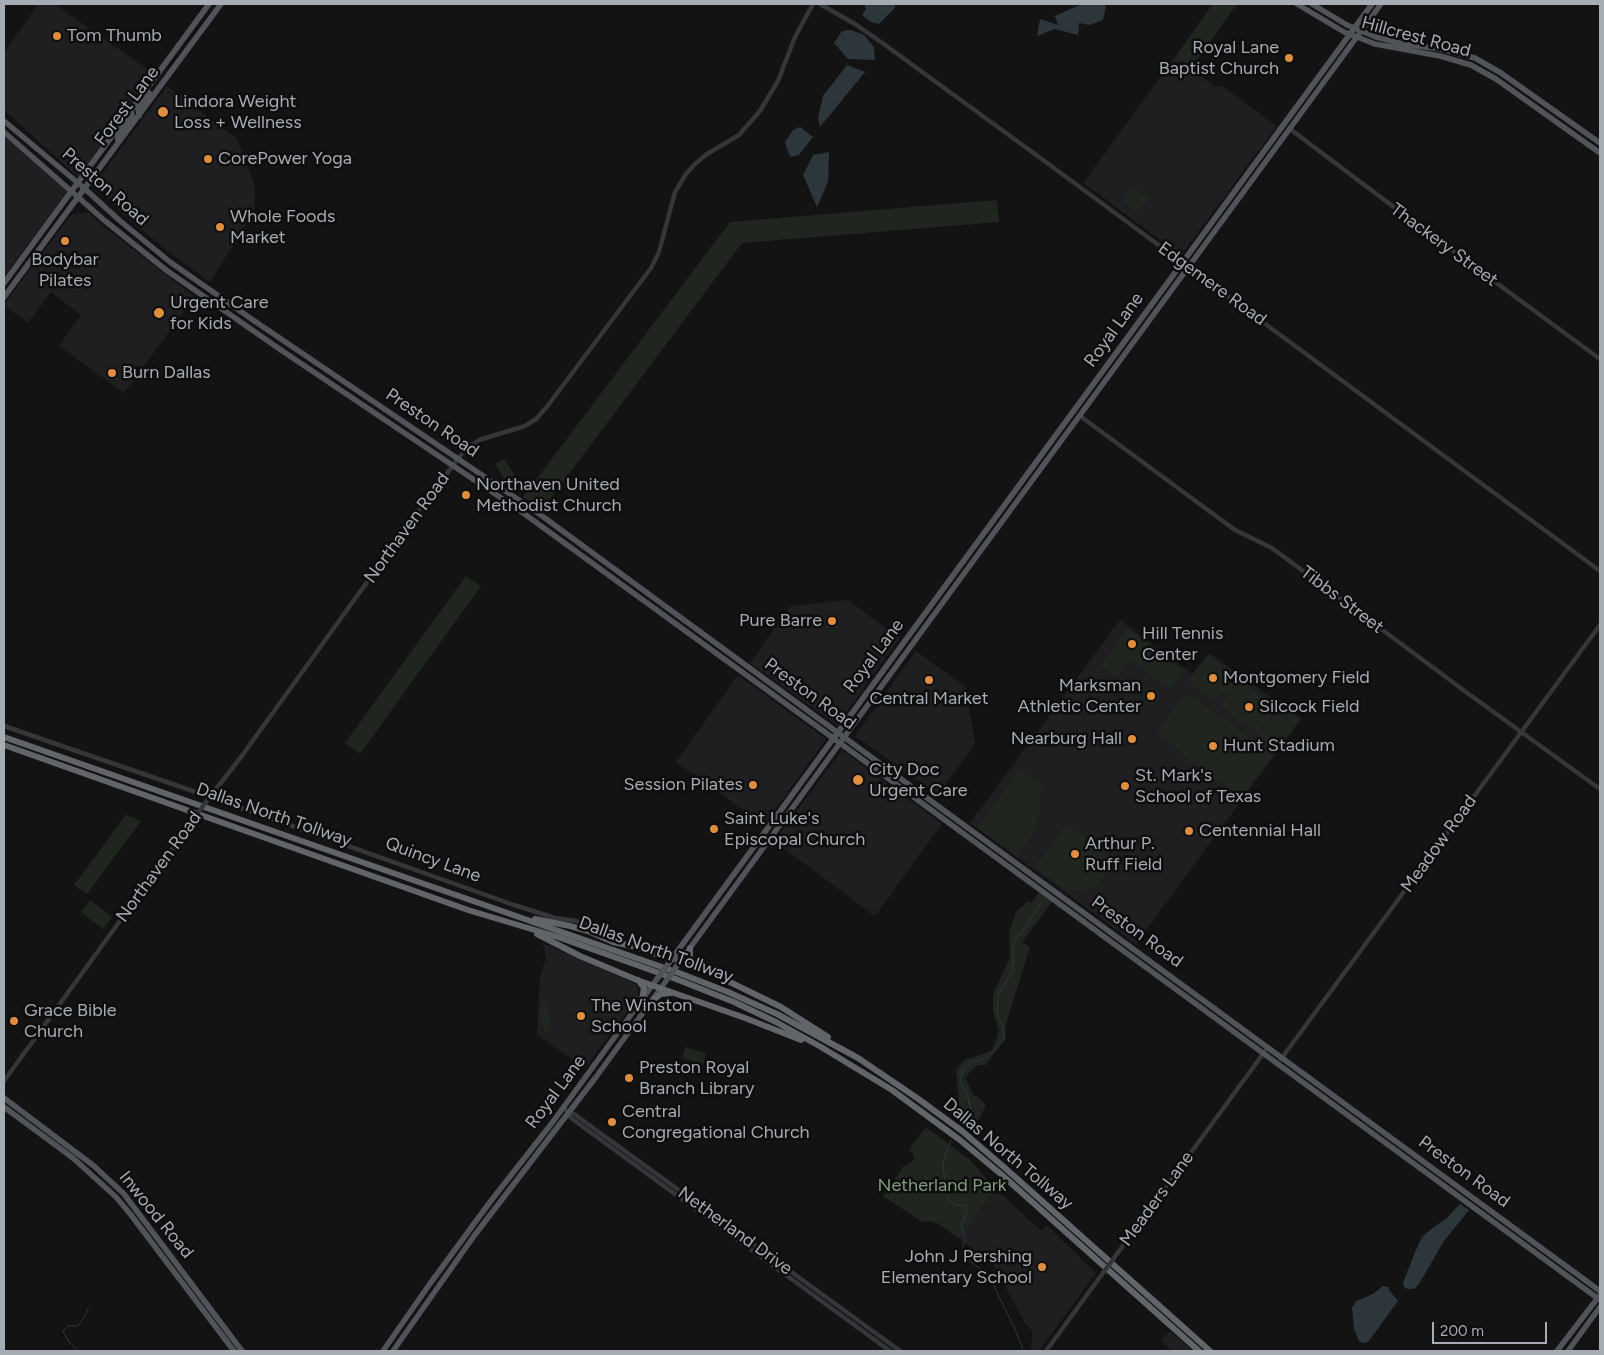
<!DOCTYPE html>
<html>
<head>
<meta charset="utf-8">
<style>
	body { margin:0 }
	#map { position:relative; width:1604px; height:1355px; overflow:hidden; background:#131314; font-family:Figtree,sans-serif }
	canvas { display:block }
	.frame { position:absolute; inset:0; border:5px solid #a6acb3; pointer-events:none }
	.scale { position:absolute; left:1432px; top:1322px; width:115px; height:22px; box-sizing:border-box; border:2px solid #a6acb3; border-top:0; padding-left:6px; font-size:15px; line-height:18px; white-space:nowrap; color:#a6acb3; -webkit-text-stroke:4px #0e0e0f; paint-order:stroke }
</style>
</head>
<body>
<div id="map">
<canvas width="1604" height="1355"></canvas>
<div class="frame"></div>
<div class="scale">200 m</div>
</div>
<script>
const ctx = document.querySelector('canvas').getContext('2d');
ctx.lineJoin = 'round';
function paint(path, color) {
  ctx.fillStyle = color;
  ctx.fill(path, 'evenodd');
}
function toPath(rows) {
  const path = new Path2D();
  for (const r of rows) {
    path.moveTo(r[0], r[1]);
    for (let i = 2; i < r.length; i += 2) path.lineTo(r[i], r[i + 1]);
  }
  return path;
}
function trace(path, color, width, dash) {
  ctx.strokeStyle = color;
  ctx.lineWidth = width;
  ctx.lineCap = dash ? 'butt' : 'round';
  ctx.setLineDash(dash || []);
  ctx.stroke(path);
}
function drawText(font, color, halo, rows, align = 'center') {
  ctx.font = font + ' Figtree,sans-serif';
  ctx.lineWidth = 5;
  ctx.setLineDash([]);
  ctx.textBaseline = 'middle';
  ctx.strokeStyle = halo;
  ctx.fillStyle = color;
  for (const [text, x, y, turn = 0] of rows) {
    ctx.save();
    ctx.translate(x, y);
    ctx.rotate((+turn || 0) * Math.PI / 180);
    ctx.textAlign = isNaN(turn) ? turn : align;
    if (halo) ctx.strokeText(text, 0, 0);
    ctx.fillText(text, 0, 0);
    ctx.restore();
  }
}
const built = toPath([
	[38,4,55,4,154,74,78,177,4,110,4,53],
	[1175,57,1215,87,1222,86,1277,126,1181,255,1083,183],
	[167,86,237,139,255,186,254,213,210,282,169,252,127,218,98,189,96,182],
	[4,136,68,191,4,276],
	[88,212,103,226,195,297,124,393,59,346,81,315,51,292,28,323,4,305,4,304,71,215],
	[848,600,900,638,837,725,750,663,791,606],
	[1120,620,1192,674,1209,653,1301,719,1136,944,970,823],
	[916,651,966,687,975,744,938,795,855,736],
	[738,675,826,739,764,825,676,762],
	[842,750,942,824,875,916,774,841],
	[543,943,636,984,638,989,638,997,585,1068,537,1035,540,976,546,959],
	[996,1189,1041,1231,1047,1225,1096,1273,1039,1351,1031,1351,1032,1330,1026,1325,991,1261,959,1239],
	[1170,1331,1193,1351,1172,1351,1161,1341]
]);
const green = toPath([
	[1213,4,1237,4,1191,69,1175,57],
	[1132,186,1149,198,1138,213,1121,201],
	[997,200,999,222,742,243,542,510,523,497,730,222],
	[504,459,515,476,506,482,495,464],
	[466,576,481,586,360,754,345,743],
	[1128,629,1184,671,1170,689,1130,660,1116,678,1100,666],
	[1208,655,1235,674,1235,684,1226,694,1211,698,1188,681],
	[1240,679,1278,707,1257,734,1220,706],
	[1186,696,1191,696,1255,741,1282,705,1301,719,1241,797,1160,737,1159,729,1180,700],
	[1020,769,1045,788,1039,797,1039,813,1035,828,1029,840,1017,856,977,828],
	[126,815,141,821,87,894,74,885],
	[1067,824,1114,860,1096,887,1079,891,1066,891,1035,867],
	[1039,892,1052,902,1022,942,1030,947,1005,1027,1006,1039,1001,1044,986,1065,978,1065,965,1077,973,1095,979,1097,986,1106,974,1128,960,1115,956,1070,964,1060,992,1051,999,1031,993,1012,993,994,1010,958,1009,933,1016,912,1028,901,1031,903],
	[90,900,112,917,103,929,81,912],
	[547,1000,551,1029,550,1032,548,1033,544,1032,541,1019,542,1001],
	[685,1047,706,1053,703,1064,682,1058],
	[926,1127,969,1159,996,1189,959,1239,939,1224,929,1221,922,1222,883,1196,904,1166,910,1164,914,1158,913,1153,909,1150]
]);
const water = toPath([
	[864,4,895,4,895,8,879,24,871,22,862,15,866,9],
	[1082,4,1102,4,1106,6,1103,20,1089,25,1079,23,1078,35,1055,29,1037,36,1040,19,1058,25,1055,16],
	[851,30,864,35,874,47,875,60,848,59,834,43,842,31],
	[847,65,865,72,820,127,818,118,823,96],
	[800,127,813,137,799,155,790,157,785,142,793,130],
	[829,152,828,182,817,207,803,175,813,155],
	[1460,1204,1469,1210,1444,1241,1419,1284,1414,1289,1408,1289,1404,1287,1403,1283,1415,1252,1422,1237,1431,1229,1446,1219],
	[1383,1286,1389,1287,1389,1290,1398,1301,1368,1342,1363,1343,1359,1341,1354,1329,1352,1308,1356,1301,1373,1294]
]);
const stream = toPath([
	[965,1127,971,1114,968,1097,960,1081,963,1069,972,1062,986,1058,997,1048,1004,1038,1003,1027,997,1015,998,996,1013,969,1013,943,1025,928,1041,902],
	[951,1140,943,1162,945,1186,946,1195,949,1200,955,1205,965,1206,967,1211,961,1225,965,1237,962,1251,968,1260,988,1274,1015,1329,1022,1346,1023,1351],
	[78,1351,69,1342,63,1331,68,1326,78,1326,85,1316,88,1309]
]);
const minor = toPath([
	[820,4,855,24,881,42,1050,165,1600,571],
	[1290,129,1427,232,1600,359],
	[1080,416,1235,530,1272,548,1466,692,1600,789],
	[4,726,216,799,514,905,555,918,576,921,591,926,621,942],
	[206,802,241,757,406,528,460,456,468,448,479,440,525,426,536,419,546,408,651,268,659,252,675,192,686,174,695,164,707,154,739,135,760,111,778,81,795,37,813,4],
	[1281,1059,1600,625],
	[4,1081,193,820],
	[563,1108,570,1113,574,1114,900,1351],
	[570,1113,571,1118,890,1351],
	[1114,1258,1268,1047],
	[1046,1351,1103,1273]
]);
const major = toPath([
	[1297,4,1344,32,1375,44,1440,56,1471,65,1496,79,1600,153],
	[1312,4,1347,25,1376,37,1403,44,1441,49,1475,58,1501,73,1600,143],
	[139,116,138,108,149,93],
	[4,121,84,188,119,220,170,262,253,320,538,513,1600,1291],
	[4,132,104,220,166,270,278,348,519,510,833,738,1600,1300],
	[118,143,118,136,132,116,131,110],
	[4,283,209,4],
	[4,297,221,4],
	[632,946,666,958,681,960],
	[668,964,1372,4],
	[676,967,1381,4],
	[4,1098,94,1166,124,1194,242,1351],
	[4,1107,73,1158,116,1197,131,1215,234,1351],
	[383,1351,429,1285,490,1202,552,1123,657,979],
	[393,1351,474,1236,596,1077,666,981],
	[1557,1351,1600,1295],
	[1568,1351,1600,1307]
]);
const highway = toPath([
	[4,737,679,973,728,992,777,1014,858,1058,917,1098,962,1131,1005,1168,1210,1351],
	[4,745,468,910,558,937,676,979,734,1002,776,1022,821,1047,892,1090,960,1140,1002,1175,1199,1351],
	[535,919,570,926,588,931,613,942,632,946],
	[537,934,580,956,637,980,745,1018,801,1040],
	[690,948,690,958,694,964],
	[681,960,695,965,781,1007,828,1037],
	[638,980,644,988,642,999],
	[652,1001,661,994,671,993]
]);
const minorBridge = toPath([
	[193,820,206,802],
	[1103,1273,1114,1258]
]);
const majorBridge = toPath([
	[657,979,668,964],
	[666,981,676,967]
]);
const markers = [
	[57,36,5,"#df8d3f"],
	[1289,58,5,"#df8d3f"],
	[163,112,6,"#df8d3f"],
	[208,159,5,"#df8d3f"],
	[220,227,5,"#df8d3f"],
	[65,241,5,"#df8d3f"],
	[159,313,6,"#df8d3f"],
	[112,373,5,"#df8d3f"],
	[466,495,5,"#df8d3f"],
	[832,621,5,"#df8d3f"],
	[1132,644,5,"#df8d3f"],
	[1213,678,5,"#df8d3f"],
	[929,680,5,"#df8d3f"],
	[1151,696,5,"#df8d3f"],
	[1249,707,5,"#df8d3f"],
	[1132,739,5,"#df8d3f"],
	[1213,746,5,"#df8d3f"],
	[858,780,6,"#df8d3f"],
	[753,785,5,"#df8d3f"],
	[1125,786,5,"#df8d3f"],
	[714,829,5,"#df8d3f"],
	[1189,831,5,"#df8d3f"],
	[1075,854,5,"#df8d3f"],
	[581,1016,5,"#df8d3f"],
	[14,1021,5,"#df8d3f"],
	[629,1078,5,"#df8d3f"],
	[612,1122,5,"#df8d3f"],
	[1042,1267,5,"#df8d3f"]
];
const poiNames = [
	["Tom Thumb",67,36],
	["Royal Lane",1279,48,"right"],
	["Baptist Church",1279,69,"right"],
	["Lindora Weight",174,102],
	["Loss + Wellness",174,123],
	["CorePower Yoga",218,159],
	["Whole Foods",230,217],
	["Market",230,238],
	["Bodybar",65,260,"center"],
	["Pilates",65,281,"center"],
	["Urgent Care",170,303],
	["for Kids",170,324],
	["Burn Dallas",122,373],
	["Northaven United",476,485],
	["Methodist Church",476,506],
	["Pure Barre",822,621,"right"],
	["Hill Tennis",1142,634],
	["Center",1142,655],
	["Montgomery Field",1223,678],
	["Marksman",1141,686,"right"],
	["Athletic Center",1141,707,"right"],
	["Central Market",929,699,"center"],
	["Silcock Field",1259,707],
	["Nearburg Hall",1122,739,"right"],
	["Hunt Stadium",1223,746],
	["City Doc",869,770],
	["Urgent Care",869,791],
	["St. Mark's",1135,776],
	["School of Texas",1135,797],
	["Session Pilates",743,785,"right"],
	["Saint Luke's",724,819],
	["Episcopal Church",724,840],
	["Centennial Hall",1199,831],
	["Arthur P.",1085,844],
	["Ruff Field",1085,865],
	["The Winston",591,1006],
	["School",591,1027],
	["Grace Bible",24,1011],
	["Church",24,1032],
	["Preston Royal",639,1068],
	["Branch Library",639,1089],
	["Central",622,1112],
	["Congregational Church",622,1133],
	["John J Pershing",1032,1257,"right"],
	["Elementary School",1032,1278,"right"]
];
const streetNames = [
	["Hillcrest Road",1416,37,15],
	["Forest Lane",127,106,-53],
	["Preston Road",105,187,41],
	["Thackery Street",1444,245,36],
	["Edgemere Road",1212,284,36],
	["Royal Lane",1114,330,-54],
	["Preston Road",432,423,34],
	["Northaven Road",407,528,-54],
	["Tibbs Street",1342,600,37],
	["Royal Lane",874,656,-53],
	["Preston Road",810,694,36],
	["Dallas North Tollway",274,815,19],
	["Meadow Road",1439,844,-54],
	["Quincy Lane",433,860,20],
	["Northaven Road",159,867,-54],
	["Preston Road",1137,932,36],
	["Dallas North Tollway",656,950,20],
	["Royal Lane",556,1092,-53],
	["Dallas North Tollway",1008,1154,40],
	["Preston Road",1464,1172,36],
	["Meaders Lane",1157,1199,-54],
	["Inwood Road",156,1215,51],
	["Netherland Drive",735,1231,36]
];
const parkNames = [
	["Netherland Park",942,1186]
];
paint(built, '#1f1f21');
paint(green, '#20261f');
paint(water, '#2d373b');
trace(stream, '#2d373b', 1);
trace(minor, '#343639', 4.5);
trace(major, '#505357', 5.5);
trace(highway, '#616469', 6);
trace(minorBridge, '#343639', 4.5);
trace(majorBridge, '#505357', 5.5);
for (const [x, y, r, color] of markers) {
  const dot = new Path2D();
  dot.arc(x, y, r, 0, 2 * Math.PI);
  ctx.fillStyle = color;
  ctx.fill(dot);
  trace(dot, '#0e0e0f', 2);
}
drawText('18px', '#a6acb3', '#0e0e0f', poiNames, 'left');
drawText('18px', '#a6acb3', '#0e0e0f', streetNames);
drawText('18px', '#829d7e', '#0e0e0f', parkNames);
</script>
</body>
</html>
